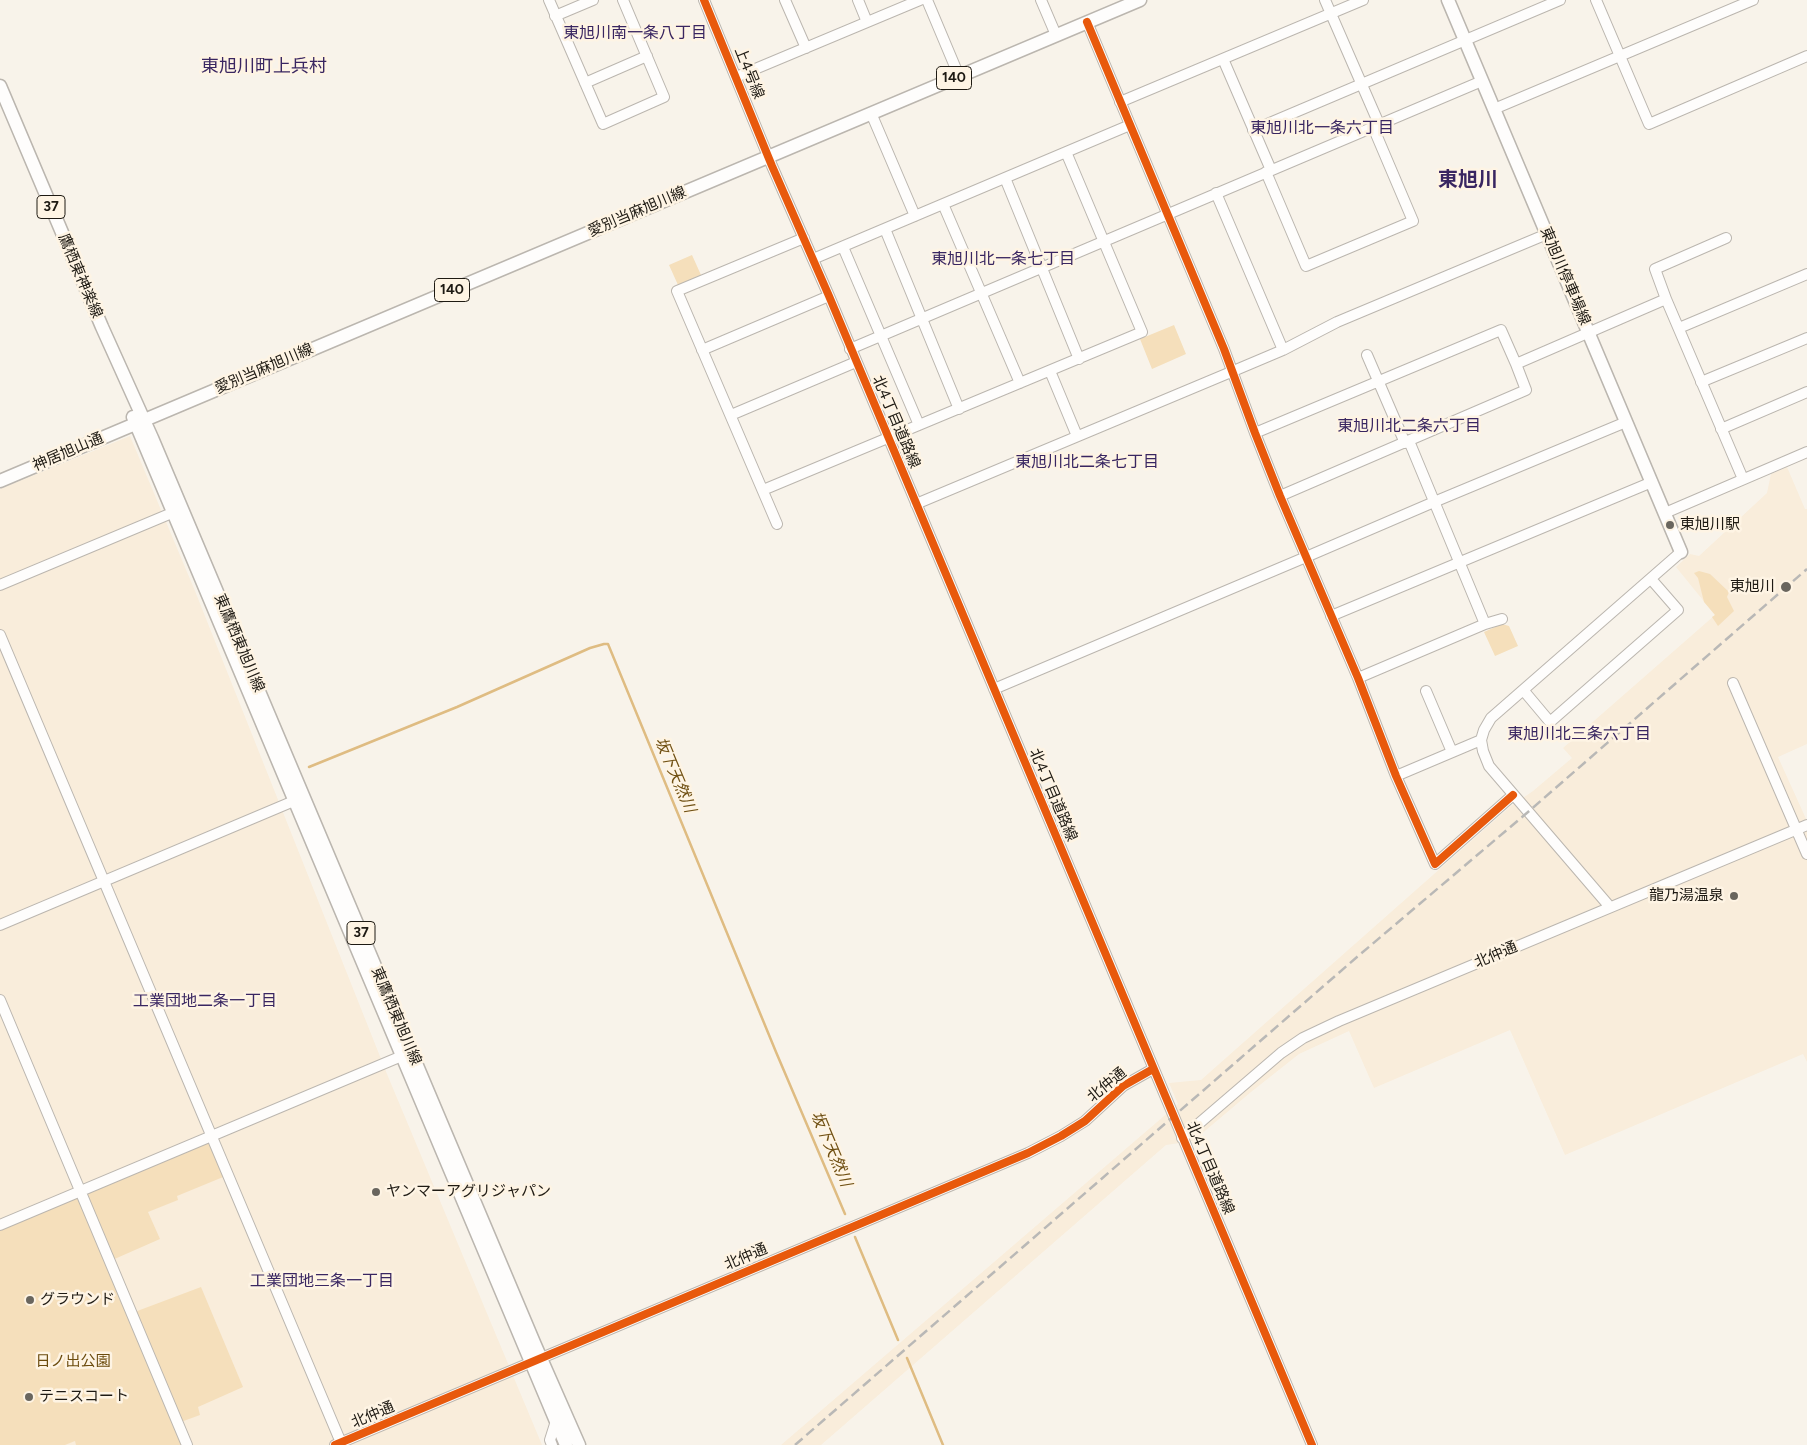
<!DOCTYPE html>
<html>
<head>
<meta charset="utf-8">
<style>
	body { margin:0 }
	canvas { display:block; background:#f8f3ea }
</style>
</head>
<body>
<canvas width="1807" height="1445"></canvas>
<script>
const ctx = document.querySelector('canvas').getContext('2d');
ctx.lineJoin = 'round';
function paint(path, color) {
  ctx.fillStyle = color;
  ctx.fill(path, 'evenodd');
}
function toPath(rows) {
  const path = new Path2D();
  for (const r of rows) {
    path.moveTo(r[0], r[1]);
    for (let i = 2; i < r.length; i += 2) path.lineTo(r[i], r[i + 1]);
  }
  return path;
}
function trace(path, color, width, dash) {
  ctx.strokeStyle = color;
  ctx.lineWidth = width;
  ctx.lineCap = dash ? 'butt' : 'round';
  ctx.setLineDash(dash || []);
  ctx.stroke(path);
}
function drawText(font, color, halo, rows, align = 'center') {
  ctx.font = font + ' Figtree,"Noto Sans JP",sans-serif';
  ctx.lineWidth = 5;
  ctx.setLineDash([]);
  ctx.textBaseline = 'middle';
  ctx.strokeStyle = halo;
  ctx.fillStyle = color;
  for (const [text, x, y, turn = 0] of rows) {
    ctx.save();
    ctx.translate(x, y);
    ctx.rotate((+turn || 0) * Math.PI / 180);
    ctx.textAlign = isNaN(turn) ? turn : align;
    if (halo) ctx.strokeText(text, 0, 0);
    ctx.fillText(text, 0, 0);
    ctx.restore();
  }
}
const built = toPath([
	[130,436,195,591,387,1074,542,1445,0,1445,0,489],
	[1787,467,1805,509,1807,509,1807,744,1778,757,1807,821,1807,1062,1803,1054,1565,1155,1510,1030,1374,1088,1349,1031,1299,1054,1251,1092,1193,1141,1166,1145,821,1445,781,1445,1178,1104,1169,1083,1201,1080,1511,806,1533,791,1572,758,1563,748,1715,615,1676,567,1690,554,1699,556,1767,493,1771,474]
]);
const green = toPath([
	[692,255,701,275,678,285,669,265],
	[1174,325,1186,354,1152,369,1140,339],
	[1699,571,1710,574,1729,592,1727,597,1734,611,1718,626,1712,617,1715,615,1704,602,1698,578,1694,573],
	[1502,624,1509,626,1518,646,1495,656,1484,632],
	[206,1139,215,1144,228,1175,177,1196,178,1200,148,1212,160,1239,110,1261,132,1313,201,1287,243,1387,198,1407,200,1415,178,1423,187,1445,76,1445,75,1441,65,1445,0,1445,0,1225]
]);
const stream = toPath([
	[309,767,457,707,590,648,604,644,608,644,776,1052,845,1214],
	[855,1237,898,1340],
	[907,1358,943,1445]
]);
const minor = toPath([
	[549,0,603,124,664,97,623,0],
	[704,0,772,166,829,296,1312,1445],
	[785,0,806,48],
	[858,0,867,22],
	[927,0,959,76],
	[1041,0,1056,35],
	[1325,0,1379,124],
	[1596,0,1649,124,1807,56],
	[555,16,593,0],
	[1087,22,1224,349,1255,433,1280,496,1358,678,1396,776,1435,864,1513,795],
	[1223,59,1271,170],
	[736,77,920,0],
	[585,83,647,56],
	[1120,102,1363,0],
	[1494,109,1753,0],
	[871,113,915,216],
	[1253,130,1560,0],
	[1266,172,1306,266,1413,221,1373,127],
	[1005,178,1079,359],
	[1216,193,1283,350],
	[943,204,1020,383],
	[885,229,959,409],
	[843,247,919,425],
	[813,259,1130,125],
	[1666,299,1655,269,1726,238],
	[1679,328,1807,274],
	[850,349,1482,81],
	[702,350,829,296],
	[1367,355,1405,443],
	[1516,364,1666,299,1743,479],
	[1050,371,1077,436],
	[1701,382,1807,338],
	[731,415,856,362],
	[1721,429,1807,392],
	[1255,433,1501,330,1516,364,1526,390,1280,496],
	[1409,441,1485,624],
	[763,490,1142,332,1066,152],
	[916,504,1231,372,1283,350,1337,322,1547,234],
	[1665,513,1807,452],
	[777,524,677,291,804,238],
	[0,585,179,510],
	[1331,616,1652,482],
	[0,635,342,1445],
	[1358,678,1485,624,1502,619],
	[1733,683,1807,854],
	[994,689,1306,557,1434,502,1626,422],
	[1426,691,1452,752],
	[1524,691,1550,722,1678,610,1651,579],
	[1396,776,1481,740],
	[1610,907,1489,766,1483,751,1481,740,1484,730,1491,718,1681,552],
	[0,925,301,798],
	[0,1000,187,1445],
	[1182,1138,1281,1053,1303,1038,1339,1021,1807,825],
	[0,1225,409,1053],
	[335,1445,1028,1153,1061,1136,1085,1121,1123,1086,1153,1069],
	[552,1445,550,1440,556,1421]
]);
const major = toPath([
	[1448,0,1681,552],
	[0,86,102,327,152,438,535,1345,579,1445],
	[133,417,566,1445],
	[0,481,1140,0]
]);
const rail = toPath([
	[795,1445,1357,957,1528,812,1807,569]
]);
const cycleway = toPath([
	[704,0,772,166,829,296,1312,1445],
	[1087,22,1224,349,1255,433,1280,496,1358,678,1396,776,1435,864,1513,795],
	[335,1445,1028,1153,1061,1136,1085,1121,1123,1086,1153,1069]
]);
const markers = [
	[1670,525,5,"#6a665e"],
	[1786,587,6,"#6a665e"],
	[1734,896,5,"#6a665e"],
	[376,1192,5,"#6a665e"],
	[30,1300,5,"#6a665e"],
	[29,1397,5,"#6a665e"]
];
const shields = [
	[954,78,35],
	[51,207,28],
	[452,290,35],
	[361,933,28]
];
const shieldNames = [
	["140",954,78],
	["37",51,207],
	["140",452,290],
	["37",361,933]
];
const streetNames = [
	["上4号線",749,73,68],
	["愛別当麻旭川線",637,212,-23],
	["鷹栖東神楽線",80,276,67],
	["東旭川停車場線",1565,276,67],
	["愛別当麻旭川線",264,369,-23],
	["北4丁目道路線",896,422,67],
	["神居旭山通",68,452,-23],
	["東鷹栖東旭川線",239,643,67],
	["北4丁目道路線",1053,795,67],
	["北仲通",1496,955,-23],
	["東鷹栖東旭川線",396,1016,67],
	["北仲通",1107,1085,-39],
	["北4丁目道路線",1210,1168,67],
	["北仲通",746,1257,-23],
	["北仲通",373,1415,-23]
];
const poiNames = [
	["東旭川駅",1680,525],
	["東旭川",1775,587,"right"],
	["龍乃湯温泉",1724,896,"right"],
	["ヤンマーアグリジャパン",386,1192],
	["グラウンド",40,1300],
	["テニスコート",39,1397]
];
const parkNames = [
	["日ノ出公園",73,1362]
];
const neighbourhoodNames = [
	["東旭川南一条八丁目",635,33],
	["東旭川北一条六丁目",1322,128],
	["東旭川北一条七丁目",1003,259],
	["東旭川北二条六丁目",1409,426],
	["東旭川北二条七丁目",1087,462],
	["東旭川北三条六丁目",1579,734],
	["工業団地二条一丁目",205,1001],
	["工業団地三条一丁目",322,1281]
];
const waterNames = [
	["坂下天然川",675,775,67],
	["坂下天然川",831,1149,67]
];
const quarterNames = [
	["東旭川町上兵村",264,67]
];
const districtNames = [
	["東旭川",1468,180]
];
paint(built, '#f9eddb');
paint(green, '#f5dfbb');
trace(stream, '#dfbc82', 2.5);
trace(minor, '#bbb6af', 12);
trace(major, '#bbb6af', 15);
trace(minor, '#fefdfc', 10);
trace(major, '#fefdfc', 12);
trace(rail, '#b9b8b6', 2.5, [10, 5]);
trace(cycleway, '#e8590c', 8);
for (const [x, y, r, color] of markers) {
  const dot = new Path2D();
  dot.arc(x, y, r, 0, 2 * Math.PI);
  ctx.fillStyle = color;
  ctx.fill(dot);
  trace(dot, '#fef4e4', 2);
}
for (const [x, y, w] of shields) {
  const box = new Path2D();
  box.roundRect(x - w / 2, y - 11.5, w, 23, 4);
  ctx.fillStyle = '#fef4e4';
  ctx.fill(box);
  trace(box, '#1e1a13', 1);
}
drawText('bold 14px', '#1e1a13', null, shieldNames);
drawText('15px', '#1e1a13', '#fef4e4', streetNames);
drawText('15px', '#1e1a13', '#fef4e4', poiNames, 'left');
drawText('15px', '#6c4c0e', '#fef4e4', parkNames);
drawText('16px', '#392661', '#fef4e4', neighbourhoodNames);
drawText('italic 16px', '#705013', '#fef4e4', waterNames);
drawText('18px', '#392661', '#fef4e4', quarterNames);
drawText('bold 20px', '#392661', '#fef4e4', districtNames);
</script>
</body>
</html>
